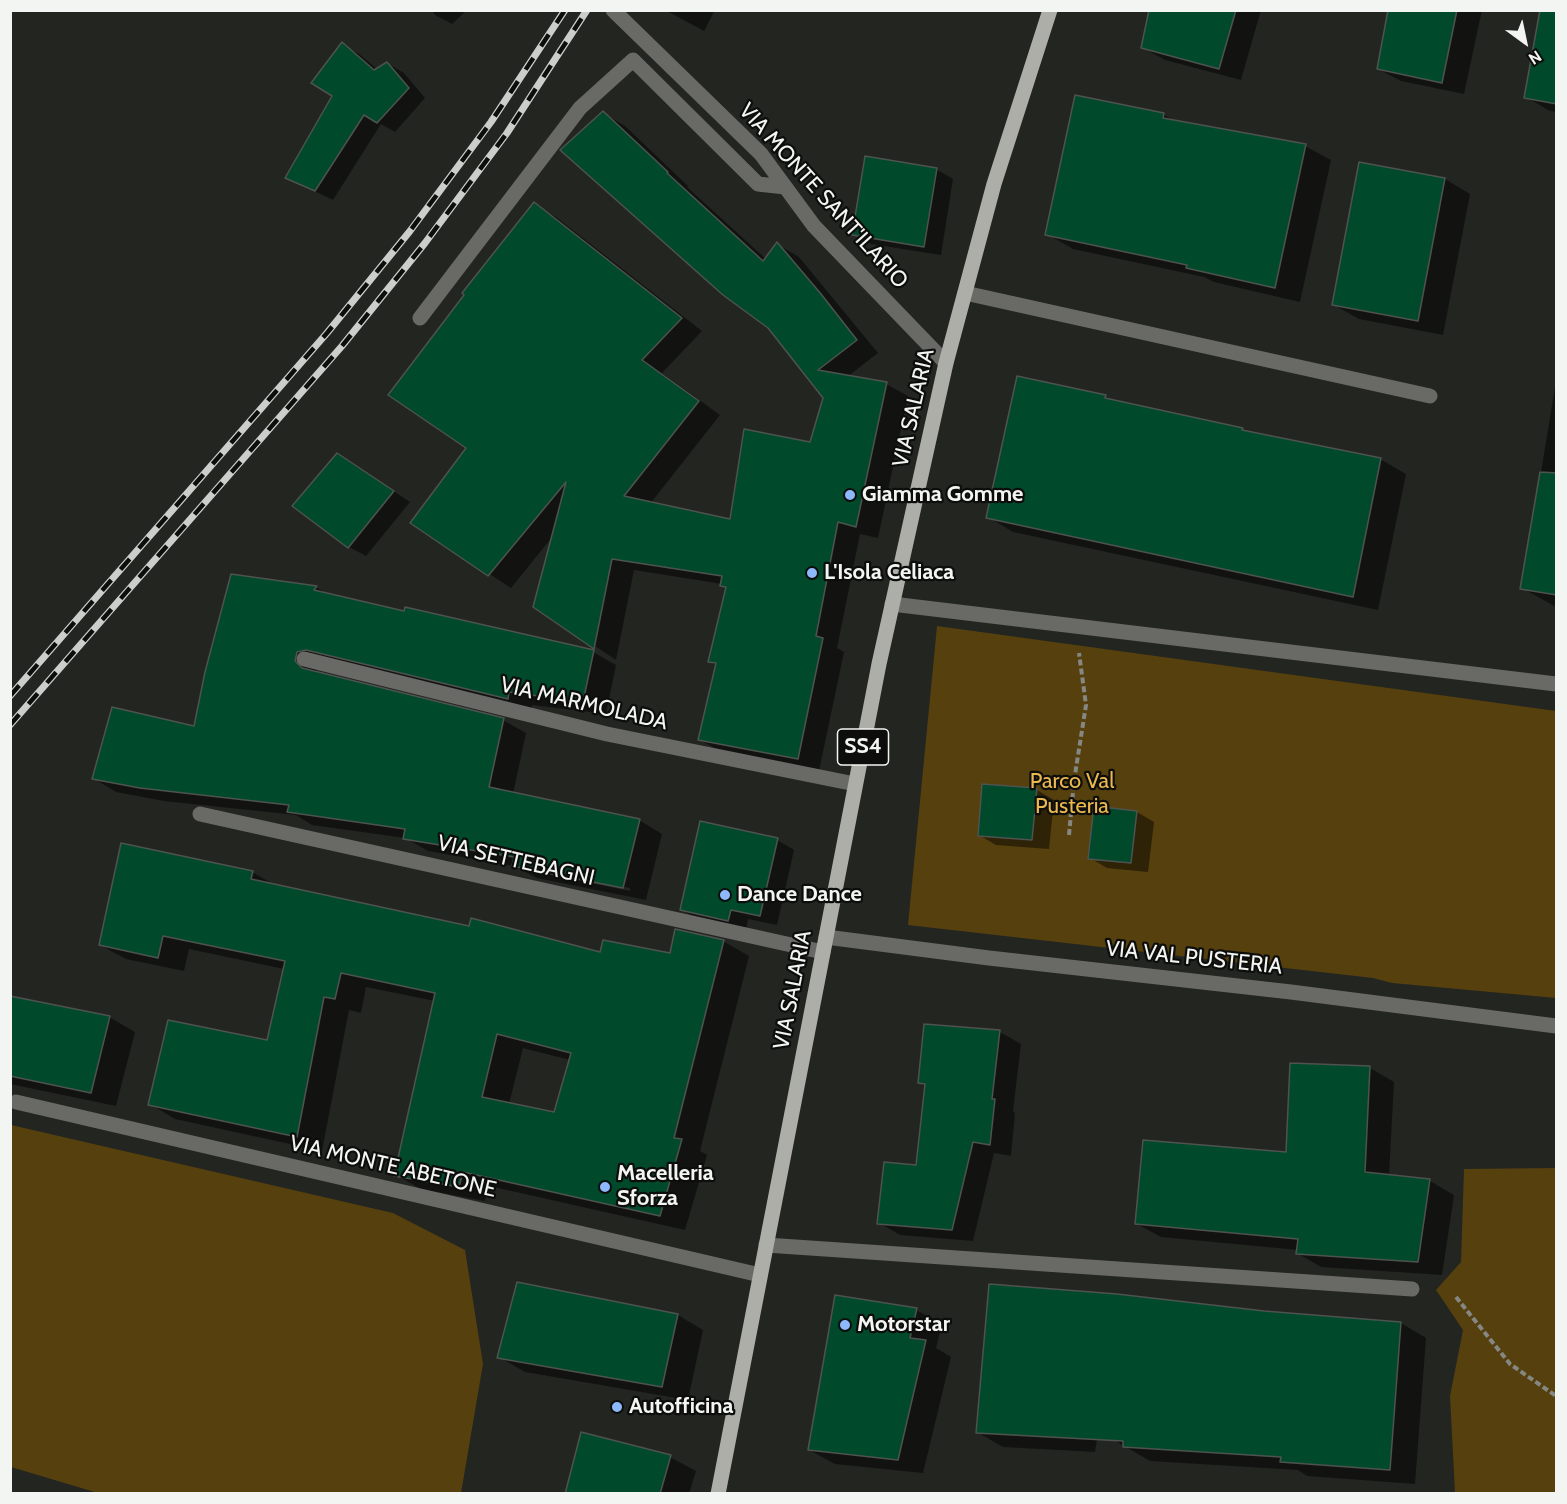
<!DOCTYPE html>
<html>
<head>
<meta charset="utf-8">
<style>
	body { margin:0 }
	#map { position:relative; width:1567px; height:1504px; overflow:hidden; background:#232521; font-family:Cabin,sans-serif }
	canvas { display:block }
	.frame { position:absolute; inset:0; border:12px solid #f3f5f2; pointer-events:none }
	.north { position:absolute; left:1495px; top:12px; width:60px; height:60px; -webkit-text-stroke:4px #0d0e0c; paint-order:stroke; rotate:147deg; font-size:16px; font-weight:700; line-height:24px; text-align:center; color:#f3f5f2 }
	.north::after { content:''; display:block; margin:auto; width:21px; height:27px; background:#f3f5f2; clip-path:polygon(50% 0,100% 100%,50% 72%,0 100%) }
</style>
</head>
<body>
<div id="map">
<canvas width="1567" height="1504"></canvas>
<div class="frame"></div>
<div class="north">N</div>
</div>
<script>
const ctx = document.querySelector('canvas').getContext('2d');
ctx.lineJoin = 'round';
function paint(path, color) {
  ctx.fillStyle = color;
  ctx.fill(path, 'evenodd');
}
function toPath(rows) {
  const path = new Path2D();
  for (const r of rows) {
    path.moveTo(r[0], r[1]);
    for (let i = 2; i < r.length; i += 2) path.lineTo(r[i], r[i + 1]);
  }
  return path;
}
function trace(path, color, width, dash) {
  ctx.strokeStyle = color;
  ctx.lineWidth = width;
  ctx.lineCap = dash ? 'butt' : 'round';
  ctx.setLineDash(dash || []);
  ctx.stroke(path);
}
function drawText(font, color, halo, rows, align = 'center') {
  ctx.font = font + ' Cabin,sans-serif';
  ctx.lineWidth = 4.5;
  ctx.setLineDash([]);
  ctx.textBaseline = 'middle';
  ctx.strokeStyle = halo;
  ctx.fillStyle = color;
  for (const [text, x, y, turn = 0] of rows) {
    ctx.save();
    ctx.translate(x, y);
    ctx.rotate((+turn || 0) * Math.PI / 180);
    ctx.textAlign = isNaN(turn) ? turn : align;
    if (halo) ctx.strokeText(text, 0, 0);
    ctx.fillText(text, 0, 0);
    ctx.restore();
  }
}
const green = toPath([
	[937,626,1556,711,1556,998,1392,983,1373,978,908,925],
	[11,1125,393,1213,465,1250,483,1364,461,1493,98,1493,11,1467],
	[1556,1168,1556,1493,1455,1493,1450,1396,1463,1330,1436,1290,1461,1262,1464,1169]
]);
const shadow = toPath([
	[431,10,467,10,452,24,435,15],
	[665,10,715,10,704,31],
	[1151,10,1261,10,1241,80,1165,60,1143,48],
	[1389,10,1482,10,1464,94,1401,81,1378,69],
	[1556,10,1556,112,1548,110,1526,97],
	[342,44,359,54,377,69,387,63,404,73,425,98,395,132,381,124,333,200,287,178,334,96],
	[1076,96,1164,115,1177,122,1305,146,1331,160,1300,302,1214,282,1204,277,1073,249,1047,234],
	[603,113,625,126,688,186,687,187,766,259,777,244,799,257,878,353,847,377,886,384,908,396,878,538,860,534,837,648,844,652,819,771,722,752,700,740,717,666,709,661,728,589,722,584,634,570,616,660,535,606,553,536,511,588,412,523,468,447,534,204,556,217,702,331,662,373,720,415,650,504,731,521,811,444,825,397],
	[936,169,953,179,941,255,871,244,854,234],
	[1445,179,1470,194,1443,335,1359,319,1334,305],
	[1556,381,1556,607,1522,588],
	[1105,397,1113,401,1242,430,1248,433,1380,459,1406,474,1378,610,1013,532,988,517],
	[355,465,410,502,366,556,349,547],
	[232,576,317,588,330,595,593,652,616,665,606,714,532,705,531,711,317,669,317,674,503,720,526,733,513,794,639,820,662,834,646,900,537,878,514,866,428,851,405,838,312,825,296,815,164,801,116,792,93,778,196,727],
	[537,869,630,888,630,891,537,872],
	[1037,790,1054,800,1049,849,996,845,979,835],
	[1137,812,1154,822,1148,872,1107,868,1090,858],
	[777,840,794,850,777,925,748,919,746,930,698,919,681,909],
	[252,872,275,885,601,954,671,955,723,941,749,956,700,1151,707,1155,685,1230,489,1186,485,1201,421,1189,396,1175,435,1001,366,987,361,1013,349,1010,322,1151,175,1119,150,1104,268,1042,284,969,189,949,184,971,126,959,100,945],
	[523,1048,570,1060,555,1114,509,1104],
	[10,997,109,1017,135,1032,116,1106,10,1084],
	[1000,1032,1021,1044,1013,1111,1015,1113,1011,1156,994,1153,973,1241,900,1235,879,1223,917,1167,926,1086,920,1083],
	[1292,1064,1370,1068,1394,1082,1389,1176,1430,1181,1454,1195,1442,1275,1321,1267,1297,1253,1298,1250,1161,1237,1137,1224,1287,1154],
	[518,1283,678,1315,703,1330,688,1400,525,1372,499,1357],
	[916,1310,942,1324,936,1348,951,1357,923,1473,835,1464,809,1450],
	[1264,1312,1401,1323,1426,1338,1415,1484,1307,1476,1298,1470,1150,1461,1112,1439,1105,1391,1095,1452,1003,1447,977,1432],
	[670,1457,696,1471,689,1494,567,1494]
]);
const building = toPath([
	[1149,10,1236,10,1219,69,1141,48,1149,10],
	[1388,10,1457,10,1442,83,1377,69,1388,10],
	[1540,10,1557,10,1557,104,1524,98,1540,10],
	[342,42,374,70,387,62,409,88,377,123,364,115,315,191,285,178,332,96,311,83,342,42],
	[1075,95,1164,113,1163,118,1306,144,1275,288,1186,268,1187,265,1045,235,1075,95],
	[603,111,668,172,667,173,763,261,777,242,821,294,857,340,818,370,887,382,856,527,838,522,816,636,823,638,798,759,698,740,716,663,708,662,726,587,720,586,722,576,612,559,594,649,533,607,566,482,488,576,410,523,466,448,388,395,464,295,462,293,534,202,682,318,642,360,699,401,624,496,730,519,744,429,810,442,823,398,768,328,723,295,560,150,603,111],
	[865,156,937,168,924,247,852,235,865,156],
	[1359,162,1445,178,1418,321,1332,305,1359,162],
	[1017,376,1106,395,1105,398,1243,428,1242,430,1381,458,1353,597,986,518,1017,376],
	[337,453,394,491,348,548,292,506,337,453],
	[1540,472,1557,473,1557,595,1520,589,1540,472],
	[231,574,317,586,314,590,404,611,405,607,594,650,583,702,509,692,508,699,306,650,297,652,295,661,302,668,504,718,489,787,640,819,623,888,512,866,514,857,403,839,405,829,287,812,289,805,140,788,92,779,112,707,194,726,205,672,231,574],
	[982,784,1037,788,1032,840,978,836,982,784],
	[1094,806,1137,811,1131,863,1088,859,1094,806],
	[700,821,778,838,760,916,731,910,728,921,680,910,700,821],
	[121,843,253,871,251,879,469,926,471,918,600,952,603,940,670,953,675,929,724,940,674,1138,682,1139,660,1216,463,1172,459,1187,394,1176,435,993,341,973,335,999,324,997,297,1137,148,1105,168,1020,267,1040,285,961,163,936,158,958,99,945,121,843],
	[497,1034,571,1053,554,1112,482,1097,497,1034],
	[10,996,110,1016,91,1093,10,1076,10,996],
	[924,1024,1000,1030,992,1099,995,1099,990,1145,973,1142,952,1230,877,1224,884,1162,916,1165,925,1084,918,1083,924,1024],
	[1290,1063,1370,1066,1365,1172,1430,1179,1418,1262,1296,1254,1298,1239,1135,1224,1143,1140,1286,1152,1290,1063],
	[517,1282,678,1314,662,1387,497,1358,517,1282],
	[989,1284,1117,1294,1264,1311,1401,1322,1390,1470,1280,1462,1281,1457,1123,1447,1123,1441,976,1433,989,1284],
	[835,1295,917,1308,910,1338,926,1340,898,1460,808,1450,835,1295],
	[581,1432,671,1455,660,1494,565,1494,581,1432]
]);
const path = toPath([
	[1069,835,1074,781,1086,705,1079,653],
	[1456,1297,1510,1364,1556,1396]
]);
const lane = toPath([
	[892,604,1556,684]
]);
const street = toPath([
	[613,10,761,154,814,226,946,363],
	[965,293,1430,396],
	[420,318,580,108,633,60,758,184,785,187],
	[304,659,607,734,855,784],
	[200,814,823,952],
	[826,937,989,958,1291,992,1556,1026],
	[16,1102,760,1275],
	[766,1245,1412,1289]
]);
const primary = toPath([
	[718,1494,879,664,946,363,994,184,1050,10]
]);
const rail = toPath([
	[10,696,327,333,410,231,491,122,565,10],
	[10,725,342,346,425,243,507,133,587,10]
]);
const markers = [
	[850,495,6,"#8db9fc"],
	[812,573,6,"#8db9fc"],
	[725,895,6,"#8db9fc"],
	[605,1187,6,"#8db9fc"],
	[845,1325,6,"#8db9fc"],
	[617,1407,6,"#8db9fc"]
];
const shields = [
	[863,747,51]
];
const shieldNames = [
	["SS4",863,747]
];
const streetNames = [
	["VIA MONTE SANT'ILARIO",823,196,48],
	["VIA SALARIA",914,408,-77],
	["VIA MARMOLADA",584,704,13],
	["VIA SETTEBAGNI",516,861,13],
	["VIA VAL PUSTERIA",1194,958,6],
	["VIA SALARIA",793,990,-79],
	["VIA MONTE ABETONE",393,1167,13]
];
const poiNames = [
	["Giamma Gomme",862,495],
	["L'Isola Celiaca",824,573],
	["Dance Dance",737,895],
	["Macelleria",617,1174],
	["Sforza",617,1199],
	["Motorstar",857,1325],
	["Autofficina",629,1407]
];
const parkNames = [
	["Parco Val",1072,782],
	["Pusteria",1072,807]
];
paint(green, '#56400e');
paint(shadow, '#0007');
paint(building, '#00492b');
trace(building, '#4e5350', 1.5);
trace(path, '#858783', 4, [6, 3]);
trace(lane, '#696966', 15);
trace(street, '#696966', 15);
trace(primary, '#aeaea9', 15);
trace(rail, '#cccecb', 7);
trace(rail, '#0d0e0c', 4.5, [14]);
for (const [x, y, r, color] of markers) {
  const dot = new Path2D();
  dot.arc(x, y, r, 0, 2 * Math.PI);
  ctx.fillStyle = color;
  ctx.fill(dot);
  trace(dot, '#0d0e0c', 2);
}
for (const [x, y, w] of shields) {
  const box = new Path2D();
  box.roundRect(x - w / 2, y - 18, w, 36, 4.5);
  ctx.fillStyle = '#0d0e0c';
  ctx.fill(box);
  trace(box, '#f3f5f2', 1.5);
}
drawText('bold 21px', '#f3f5f2', null, shieldNames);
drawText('22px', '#f3f5f2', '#0d0e0c', streetNames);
drawText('bold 22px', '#f3f5f2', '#0d0e0c', poiNames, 'left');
drawText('22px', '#eab84e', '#0d0e0c', parkNames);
</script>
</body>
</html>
